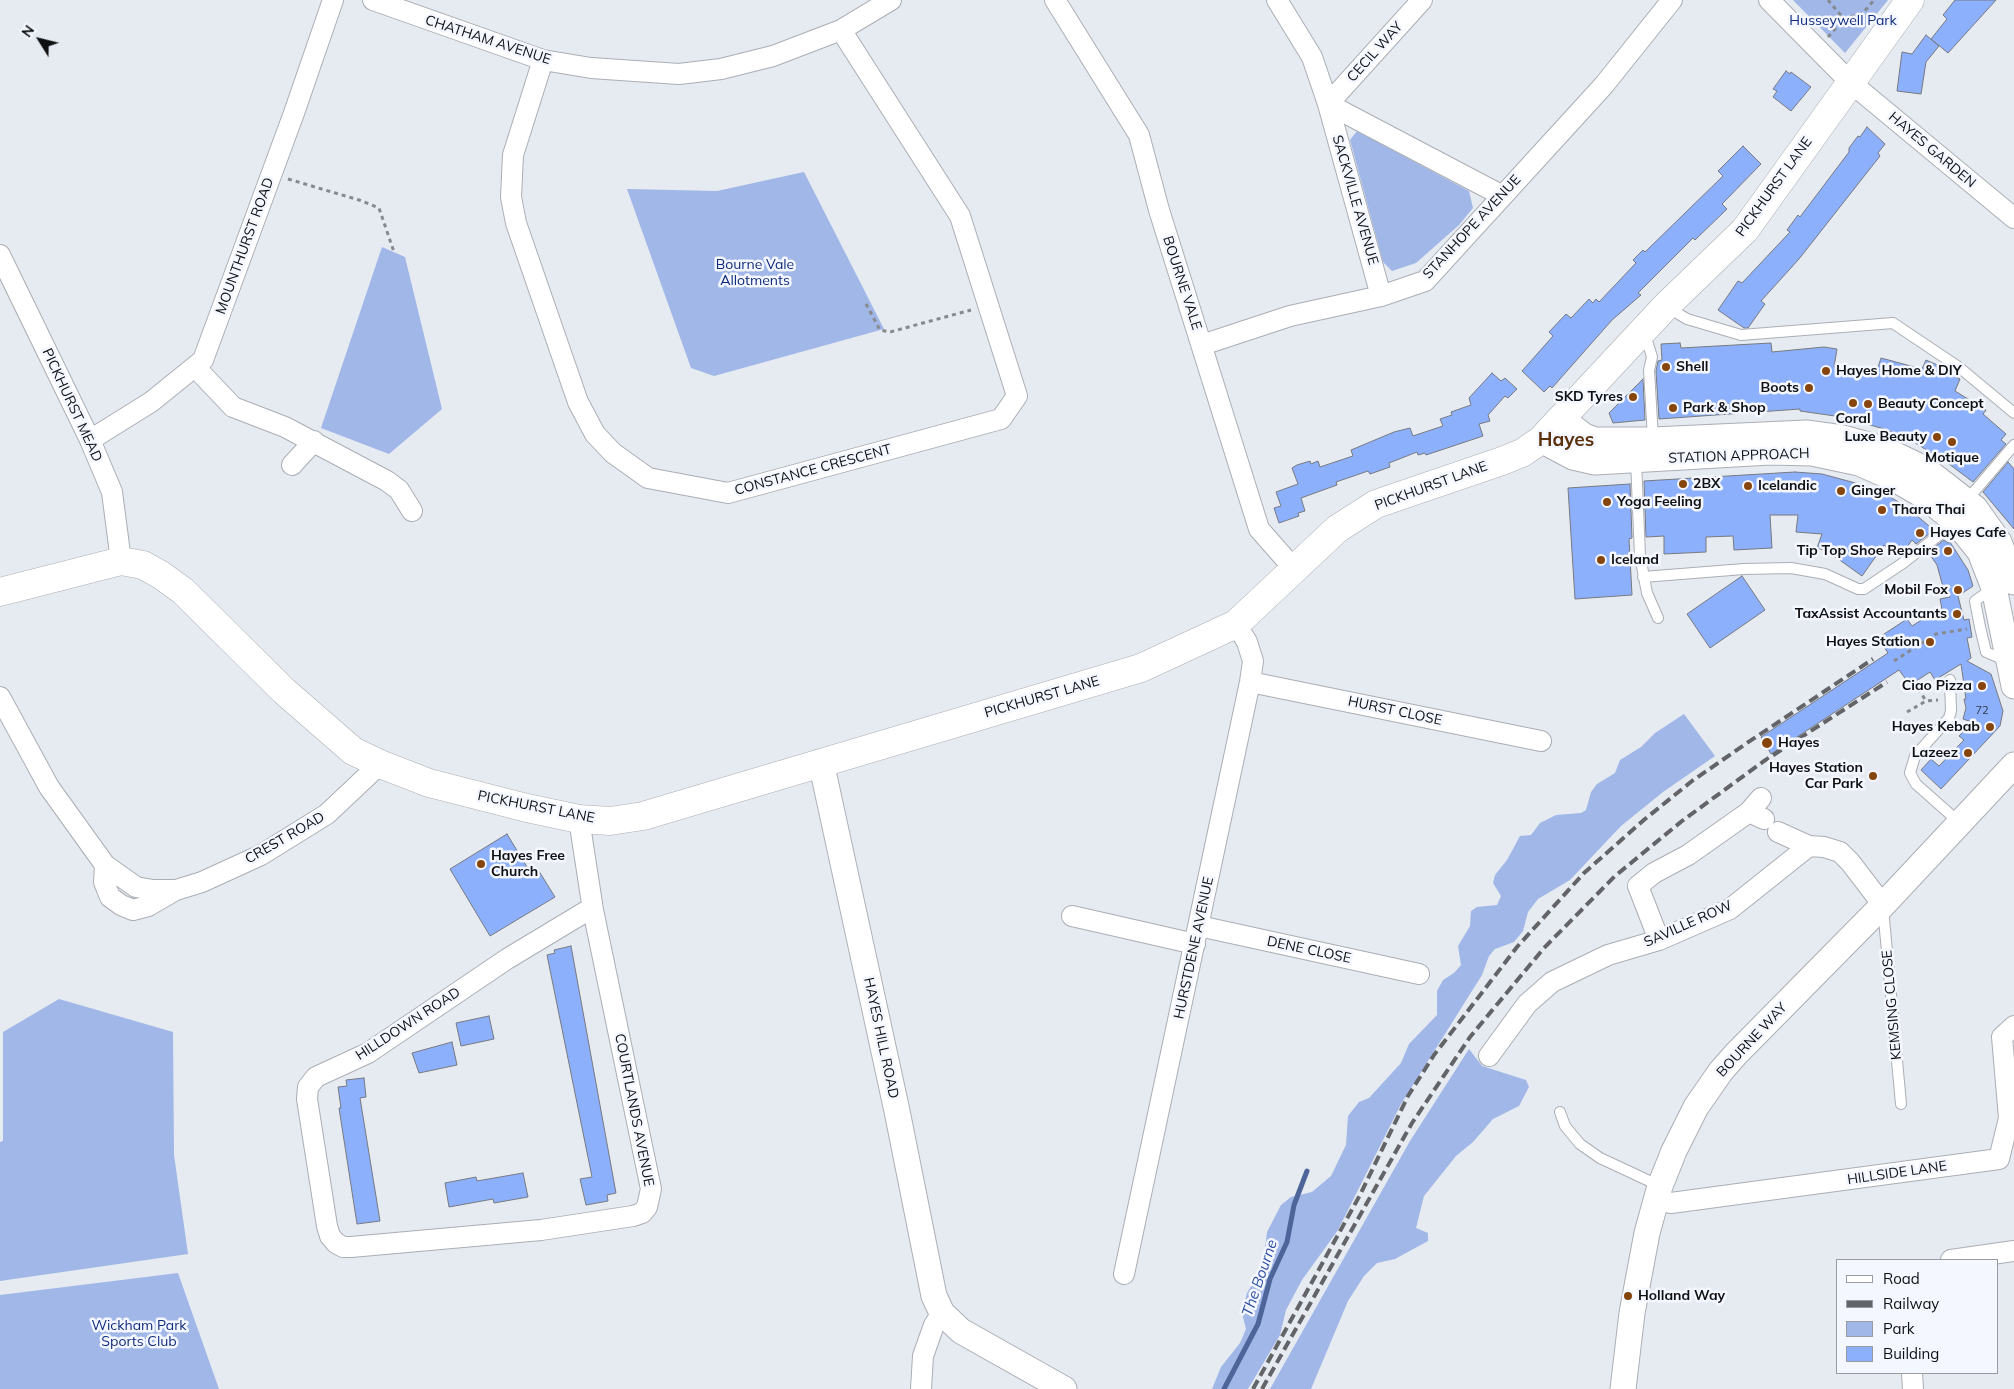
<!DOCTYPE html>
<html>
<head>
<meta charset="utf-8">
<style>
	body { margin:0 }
	#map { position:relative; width:2014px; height:1389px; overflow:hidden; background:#e6eaf1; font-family:Mulish,sans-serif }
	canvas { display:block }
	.legend { position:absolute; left:1836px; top:1259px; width:162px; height:115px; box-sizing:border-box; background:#f4f7ff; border:1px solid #989ba0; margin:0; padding:6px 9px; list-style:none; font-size:15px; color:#0f1012 }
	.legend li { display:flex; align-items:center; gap:10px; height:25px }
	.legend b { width:25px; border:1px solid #989ba0 }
	.north { position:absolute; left:15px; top:15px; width:50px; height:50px; -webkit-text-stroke:4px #f4f7ff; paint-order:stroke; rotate:306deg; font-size:14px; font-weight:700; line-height:20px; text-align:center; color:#0f1012 }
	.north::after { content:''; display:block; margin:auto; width:18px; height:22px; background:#0f1012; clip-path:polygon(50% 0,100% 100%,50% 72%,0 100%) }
</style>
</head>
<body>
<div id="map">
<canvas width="2014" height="1389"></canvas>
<ul class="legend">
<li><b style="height:6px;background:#fff"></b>Road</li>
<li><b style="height:6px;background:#626468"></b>Railway</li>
<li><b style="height:14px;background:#a0b7e7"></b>Park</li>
<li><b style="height:14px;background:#8db0fc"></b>Building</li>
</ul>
<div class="north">N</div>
</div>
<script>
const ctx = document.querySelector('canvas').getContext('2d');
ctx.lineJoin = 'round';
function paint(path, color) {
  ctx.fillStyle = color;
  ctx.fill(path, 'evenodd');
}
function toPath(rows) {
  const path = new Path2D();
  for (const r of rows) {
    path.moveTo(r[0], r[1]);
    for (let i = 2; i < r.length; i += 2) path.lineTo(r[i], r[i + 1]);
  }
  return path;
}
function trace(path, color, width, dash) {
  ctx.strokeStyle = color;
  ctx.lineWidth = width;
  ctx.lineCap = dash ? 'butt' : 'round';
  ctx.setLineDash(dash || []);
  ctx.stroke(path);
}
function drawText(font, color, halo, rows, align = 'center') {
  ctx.font = font + ' Mulish,sans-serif';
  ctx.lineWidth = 5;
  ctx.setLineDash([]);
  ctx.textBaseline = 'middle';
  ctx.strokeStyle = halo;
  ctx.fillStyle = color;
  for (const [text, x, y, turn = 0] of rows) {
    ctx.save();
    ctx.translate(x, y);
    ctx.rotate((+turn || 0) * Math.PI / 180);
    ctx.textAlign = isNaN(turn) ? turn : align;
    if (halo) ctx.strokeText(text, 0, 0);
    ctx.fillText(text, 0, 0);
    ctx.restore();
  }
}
const green = toPath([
	[1793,0,1888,0,1845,53],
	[1357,131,1469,191,1473,208,1459,225,1416,263,1392,271,1383,262,1350,140],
	[804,172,884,329,714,376,691,368,627,189,717,191],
	[382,247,405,257,442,409,389,454,321,428],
	[1684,714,1715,756,1663,792,1621,826,1570,880,1538,899,1528,912,1523,931,1514,942,1495,949,1489,956,1482,975,1401,1104,1338,1230,1302,1280,1286,1310,1280,1335,1248,1389,1212,1389,1221,1367,1240,1343,1246,1329,1242,1313,1247,1293,1263,1267,1267,1232,1281,1205,1291,1197,1312,1192,1331,1176,1346,1145,1348,1116,1359,1102,1369,1098,1401,1063,1409,1044,1437,1015,1437,991,1443,980,1454,973,1461,965,1458,946,1470,926,1471,911,1477,907,1497,905,1501,896,1493,883,1495,875,1507,860,1520,836,1531,835,1540,823,1556,815,1581,813,1586,810,1591,792,1597,784,1615,773,1620,760,1641,747,1655,733],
	[59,999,173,1032,174,1155,188,1254,0,1281,0,1142,3,1141,3,1032],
	[1469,1049,1482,1066,1526,1080,1529,1087,1519,1106,1493,1119,1473,1142,1456,1156,1424,1196,1416,1228,1428,1233,1428,1241,1395,1259,1377,1263,1364,1276,1348,1301,1311,1389,1270,1389,1410,1141],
	[178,1273,219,1389,0,1389,0,1295]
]);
const stream = toPath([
	[1224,1389,1258,1324,1270,1279,1287,1242,1294,1205,1307,1171]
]);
const building = toPath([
	[1955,0,1996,0,1948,53,1931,39,1947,19,1943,15,1955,0],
	[1926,35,1939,46,1926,62,1921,94,1897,91,1902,52,1912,54,1926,35],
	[1786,71,1790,74,1791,72,1811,87,1791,111,1773,97,1777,91,1773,89,1786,71],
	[1867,127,1885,144,1878,153,1880,156,1799,259,1761,301,1765,304,1748,328,1744,328,1718,310,1738,281,1742,283,1790,232,1787,230,1798,215,1800,217,1849,152,1849,148,1858,136,1860,137,1867,127],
	[1743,146,1761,164,1722,204,1727,209,1695,240,1693,238,1638,293,1641,295,1612,320,1552,388,1550,386,1544,392,1522,371,1553,336,1549,332,1566,314,1571,318,1589,299,1593,303,1596,299,1599,302,1636,263,1633,260,1643,250,1645,252,1723,176,1718,171,1743,146],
	[1680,343,1681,348,1771,343,1772,352,1824,347,1837,349,1834,367,1875,377,1881,358,1922,369,1926,360,1951,371,1949,374,1960,379,1955,391,1986,410,1983,414,2006,434,2001,440,2006,444,1973,482,1949,464,1909,439,1884,429,1842,417,1800,411,1800,409,1659,419,1656,371,1658,361,1662,360,1661,344,1680,343],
	[1492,373,1501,381,1505,378,1517,389,1508,398,1505,396,1488,415,1490,421,1479,424,1483,436,1426,455,1425,453,1418,455,1417,452,1389,463,1390,467,1370,474,1368,471,1336,482,1337,485,1301,498,1305,511,1298,513,1299,516,1279,523,1274,508,1281,506,1276,492,1298,484,1292,468,1297,465,1310,461,1311,464,1318,461,1320,467,1353,456,1351,450,1394,432,1410,428,1413,436,1443,426,1440,419,1452,415,1451,412,1471,405,1469,398,1492,373],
	[1643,379,1645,420,1613,423,1609,413,1643,379],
	[2008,462,2014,469,2014,529,1983,492,2008,462],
	[1795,472,1822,474,1874,488,1904,505,1934,530,1916,544,1912,540,1900,557,1884,545,1862,576,1827,551,1817,548,1822,534,1796,532,1798,515,1770,515,1772,548,1734,550,1733,536,1706,537,1706,552,1664,554,1664,536,1646,537,1644,481,1795,472],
	[1630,484,1632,538,1629,539,1632,595,1575,599,1568,488,1630,484],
	[1944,540,1948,543,1950,542,1968,570,1973,586,1958,596,1964,620,1969,619,1972,637,1967,638,1971,658,1967,661,1991,674,2003,711,2000,726,1941,789,1921,770,1931,759,1939,766,1964,740,1959,736,1972,722,1963,719,1966,708,1964,699,1966,699,1961,664,1935,680,1930,672,1910,685,1899,670,1771,754,1761,737,1888,653,1878,638,1907,619,1912,626,1928,616,1943,614,1940,599,1950,597,1943,587,1937,565,1928,552,1944,540],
	[1742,576,1765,610,1710,648,1687,614,1742,576],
	[507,834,530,872,537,868,555,897,490,936,450,869,507,834],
	[571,946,616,1193,607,1195,608,1201,586,1205,580,1179,592,1177,547,955,555,953,554,950,571,946],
	[489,1016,494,1039,461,1046,456,1023,489,1016],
	[452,1042,457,1065,419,1073,412,1053,452,1042],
	[364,1078,366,1097,360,1098,380,1221,357,1224,339,1108,341,1108,338,1087,347,1086,346,1080,364,1078],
	[523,1173,528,1197,494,1203,493,1199,449,1207,445,1183,476,1177,477,1181,523,1173]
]);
const path = toPath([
	[1828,0,1844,19,1863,13,1874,0],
	[1828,37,1844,19],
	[288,179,359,200,379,208,394,252],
	[866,304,880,330,890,332,971,310],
	[1894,661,1936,634,1967,629],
	[1914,682,1926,701],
	[1907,712,1926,701,1938,700]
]);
const service = toPath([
	[1667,307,1687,319,1741,335,1893,323,1960,368,2014,413],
	[1639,336,1648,344,1652,357,1649,370,1653,439],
	[1636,460,1640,556,1647,593,1658,618],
	[1967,500,2014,445],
	[1643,577,1744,569,1791,568,1825,574,1858,589,1864,589,1903,563,1956,522],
	[1993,588,1975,601,1980,627,1986,652,2007,661],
	[1950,680,1951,711,1949,718,1915,756,1910,773,1916,784,1960,823],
	[1883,908,1901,1104],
	[1560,1112,1565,1126,1580,1144,1600,1158,1660,1186]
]);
const minor = toPath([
	[373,0,543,60,591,68,679,74,721,69,773,56,841,30,891,0],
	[1055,0,1139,135,1159,210,1259,529,1295,570],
	[1277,0,1312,57,1328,104,1381,296],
	[1422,0,1328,104,1501,195],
	[1769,0,1850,82,2014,218],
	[543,60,513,155,511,197,516,223,578,402,595,434,613,453,648,478,728,493,1001,419,1017,396,960,216,841,30],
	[0,255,90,440,112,492,121,561],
	[1202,345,1290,316,1381,296,1425,281,1604,85,1672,0],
	[195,367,233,407,285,427,387,481,399,490,412,511],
	[90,440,151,402,203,360,294,113,333,0],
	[292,465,314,441],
	[1250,682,1541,741],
	[0,697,49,787,105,865,136,887,153,890,176,890,202,882,261,855,327,814,380,764],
	[1749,812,1761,798],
	[579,819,593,910,651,1189,647,1207,642,1213,633,1216,541,1230,351,1247,343,1247,336,1243,330,1236,327,1226,307,1099,308,1087,316,1077,368,1053,507,959,585,912,593,910],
	[1778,832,1809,846],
	[105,865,104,882,110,897,121,905,133,910,148,906,174,891],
	[1072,916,1195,944],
	[1199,926,1419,974],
	[1659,940,1638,886,1654,873,1688,855,1749,812,1764,819],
	[1489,1056,1527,1004,1552,982,1608,955,1659,940,1730,909,1809,846,1824,847,1840,852,1850,862,1883,905],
	[1656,1199,1671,1203,1999,1159,2009,1118,2002,1037,2014,1026],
	[1951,1260,2014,1251],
	[1124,1274,1250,682,1253,661,1247,642,1236,624],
	[1912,1373,1913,1389],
	[921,1389,923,1356,934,1325,942,1313]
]);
const tertiary = toPath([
	[1562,419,1584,436,1595,440,1653,440,1806,433,1843,438,1883,449,1925,469,1975,508,1999,542,2014,582],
	[1541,440,1573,457,1595,462,1770,452,1812,453,1859,463,1893,478,1924,496,1956,522,1980,552,1994,588,2014,686],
	[821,762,897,1111,934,1296,942,1313,961,1331,1064,1389],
	[1623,1389,1632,1313,1647,1233,1660,1186,1674,1151,1696,1107,1721,1071,1736,1054,1883,905,2014,765]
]);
const secondary = toPath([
	[0,592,121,561,143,565,161,575,183,591,284,691,353,751,380,764,429,783,527,808,579,819,610,821,643,816,1141,668,1236,624,1337,529,1376,504,1502,461,1522,453,1541,440,1666,306,1745,230,1910,0]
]);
const rail = toPath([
	[1253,1389,1360,1195,1408,1096,1434,1055,1517,947,1584,873,1645,819,1692,781,1747,743,1873,659],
	[1262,1389,1412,1123,1470,1037,1544,948,1615,876,1682,821,1764,761,1887,682]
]);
const markers = [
	[1666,367,5,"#85450d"],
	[1826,371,5,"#85450d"],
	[1809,388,5,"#85450d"],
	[1633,397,5,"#85450d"],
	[1853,403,5,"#85450d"],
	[1868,404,5,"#85450d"],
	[1673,408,5,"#85450d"],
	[1937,437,5,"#85450d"],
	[1952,442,5,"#85450d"],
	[1683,484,5,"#85450d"],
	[1748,486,5,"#85450d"],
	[1841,491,5,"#85450d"],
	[1607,502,5,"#85450d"],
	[1882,510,5,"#85450d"],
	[1920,533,5,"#85450d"],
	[1948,551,5,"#85450d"],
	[1601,560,5,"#85450d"],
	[1958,590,5,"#85450d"],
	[1957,614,5,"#85450d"],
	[1930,642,5,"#85450d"],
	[1982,686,5,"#85450d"],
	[1990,727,5,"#85450d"],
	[1767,743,6,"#85450d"],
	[1968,753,5,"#85450d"],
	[1873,776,5,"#85450d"],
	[481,864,5,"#85450d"],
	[1628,1296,5,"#85450d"]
];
const numberNames = [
	["72",1982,711]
];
const parkNames = [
	["Husseywell Park",1843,21],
	["Bourne Vale",755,265],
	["Allotments",755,281],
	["Wickham Park",139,1326],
	["Sports Club",139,1342]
];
const streetNames = [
	["CHATHAM AVENUE",488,40,18],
	["CECIL WAY",1375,52,-48],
	["HAYES GARDEN",1932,150,40],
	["PICKHURST LANE",1774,187,-54],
	["SACKVILLE AVENUE",1355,200,74],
	["STANHOPE AVENUE",1472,227,-47],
	["MOUNTHURST ROAD",245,246,-70],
	["BOURNE VALE",1182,283,72],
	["PICKHURST MEAD",72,405,65],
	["STATION APPROACH",1739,456,-2],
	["CONSTANCE CRESCENT",813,470,-15],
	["PICKHURST LANE",1431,486,-20],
	["PICKHURST LANE",1042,697,-16],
	["HURST CLOSE",1395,711,12],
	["PICKHURST LANE",536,807,11],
	["CREST ROAD",285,838,-30],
	["SAVILLE ROW",1688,924,-24],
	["HURSTDENE AVENUE",1194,948,-78],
	["DENE CLOSE",1309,950,12],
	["KEMSING CLOSE",1892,1005,-95],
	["HILLDOWN ROAD",408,1024,-33],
	["HAYES HILL ROAD",881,1038,78],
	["BOURNE WAY",1752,1040,-47],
	["COURTLANDS AVENUE",634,1110,79],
	["HILLSIDE LANE",1897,1173,-8]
];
const poiNames = [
	["Shell",1676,367],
	["Hayes Home & DIY",1836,371],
	["Boots",1799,388,"right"],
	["SKD Tyres",1623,397,"right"],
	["Beauty Concept",1878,404],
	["Park & Shop",1683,408],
	["Coral",1853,419,"center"],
	["Luxe Beauty",1927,437,"right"],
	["Motique",1952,458,"center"],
	["2BX",1693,484],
	["Icelandic",1758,486],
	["Ginger",1851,491],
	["Yoga Feeling",1617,502],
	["Thara Thai",1892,510],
	["Hayes Cafe",1930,533],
	["Tip Top Shoe Repairs",1938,551,"right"],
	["Iceland",1611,560],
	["Mobil Fox",1948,590,"right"],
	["TaxAssist Accountants",1947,614,"right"],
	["Hayes Station",1920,642,"right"],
	["Ciao Pizza",1972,686,"right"],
	["Hayes Kebab",1980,727,"right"],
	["Hayes",1778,743],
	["Lazeez",1958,753,"right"],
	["Hayes Station",1863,768,"right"],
	["Car Park",1863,784,"right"],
	["Hayes Free",491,856],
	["Church",491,872],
	["Holland Way",1638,1296]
];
const waterNames = [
	["The Bourne",1260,1278,-71]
];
const districtNames = [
	["Hayes",1566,440]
];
paint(green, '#a0b7e7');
trace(stream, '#4e6599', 5);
paint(building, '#8db0fc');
trace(building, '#767980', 1);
trace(service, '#aaaeb5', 12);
trace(minor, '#aaaeb5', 22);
trace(tertiary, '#aaaeb5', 27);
trace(secondary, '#aaaeb5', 29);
trace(path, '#86898e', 3, [4, 4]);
trace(service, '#fff', 10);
trace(minor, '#fff', 20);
trace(tertiary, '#fff', 25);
trace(secondary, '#fff', 28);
trace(rail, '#626468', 4, [10, 5]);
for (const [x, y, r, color] of markers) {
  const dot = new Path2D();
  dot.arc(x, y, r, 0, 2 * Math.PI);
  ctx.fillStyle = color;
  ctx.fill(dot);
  trace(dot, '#f4f7ff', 2);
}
drawText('11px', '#2e384c', null, numberNames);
drawText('14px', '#0f2b7f', '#f4f7ff', parkNames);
drawText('14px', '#0f1012', '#f4f7ff', streetNames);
drawText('bold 14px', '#0f1012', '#f4f7ff', poiNames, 'left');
drawText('italic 15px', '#2b4ca3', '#f4f7ff', waterNames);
drawText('bold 19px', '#5c300b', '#f4f7ff', districtNames);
</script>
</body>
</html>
